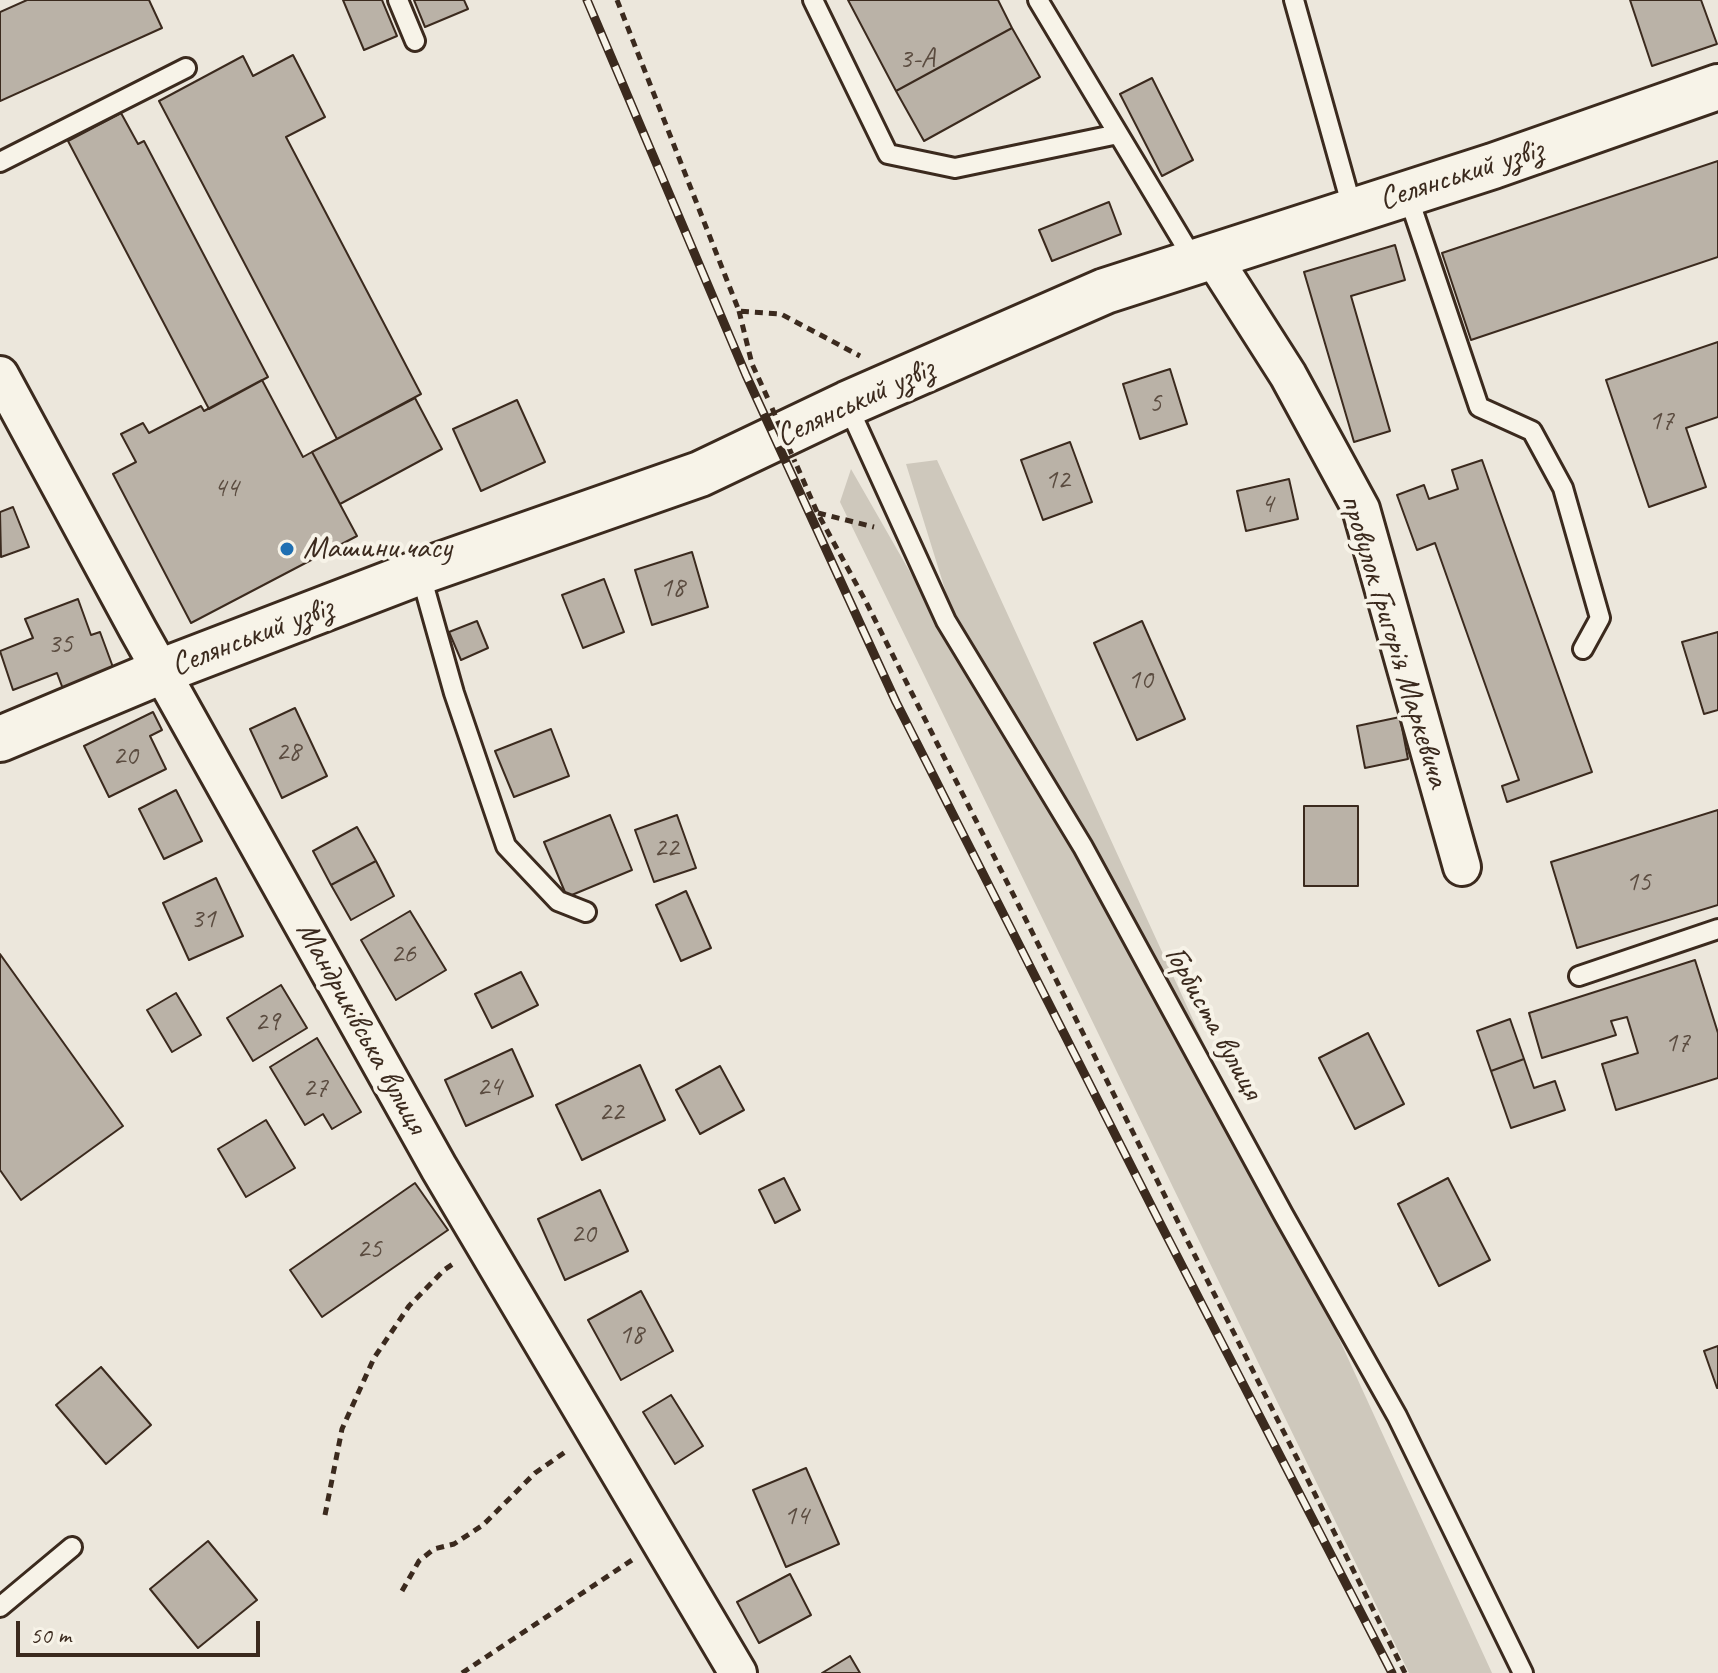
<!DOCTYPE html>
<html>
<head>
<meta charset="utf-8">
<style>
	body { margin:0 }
	#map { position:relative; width:1718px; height:1673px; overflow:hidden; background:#ece7dc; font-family:Caveat,sans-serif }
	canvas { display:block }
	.scale { position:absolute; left:16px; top:1621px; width:244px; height:36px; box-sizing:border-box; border:4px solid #3b2a1e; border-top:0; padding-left:10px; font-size:24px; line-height:28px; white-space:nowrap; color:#3b2a1e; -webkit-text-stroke:6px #f7f3e8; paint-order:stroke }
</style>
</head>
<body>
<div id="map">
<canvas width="1718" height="1673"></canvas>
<div class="scale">50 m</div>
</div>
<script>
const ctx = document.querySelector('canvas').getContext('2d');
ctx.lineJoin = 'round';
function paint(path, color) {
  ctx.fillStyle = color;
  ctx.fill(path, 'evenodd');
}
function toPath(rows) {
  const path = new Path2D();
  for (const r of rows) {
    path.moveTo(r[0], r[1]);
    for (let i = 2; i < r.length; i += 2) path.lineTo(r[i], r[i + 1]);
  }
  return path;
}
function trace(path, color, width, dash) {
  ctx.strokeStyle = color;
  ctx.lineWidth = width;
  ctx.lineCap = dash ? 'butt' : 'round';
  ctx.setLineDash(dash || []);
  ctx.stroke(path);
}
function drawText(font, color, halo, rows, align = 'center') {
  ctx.font = font + ' Caveat,sans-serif';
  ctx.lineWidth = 8;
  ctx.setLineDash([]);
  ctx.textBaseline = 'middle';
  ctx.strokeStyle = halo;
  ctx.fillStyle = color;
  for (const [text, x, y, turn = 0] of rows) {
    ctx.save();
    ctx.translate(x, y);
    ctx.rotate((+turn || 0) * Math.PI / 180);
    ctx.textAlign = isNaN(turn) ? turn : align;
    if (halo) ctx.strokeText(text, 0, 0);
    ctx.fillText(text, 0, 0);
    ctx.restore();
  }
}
const green = toPath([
	[937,460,1492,1673,1409,1673,840,502,851,469,926,600,952,612,906,464]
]);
const building = toPath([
	[27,0,149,0,162,28,0,101,0,12,27,0],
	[343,0,382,0,397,36,364,50,343,0],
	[414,0,464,0,468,9,425,27,414,0],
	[848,0,998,0,1012,28,896,91,848,0],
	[1630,0,1701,0,1717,44,1652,66,1630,0],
	[1012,28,1040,77,924,141,896,91,1012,28],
	[293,55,325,117,286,137,421,394,337,439,159,101,243,56,253,76,293,55],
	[1152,78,1193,160,1162,176,1120,94,1152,78],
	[121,113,138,144,144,141,268,377,209,409,68,141,121,113],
	[1718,161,1718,257,1471,340,1442,253,1718,161],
	[1109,202,1121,234,1052,261,1039,230,1109,202],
	[1395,245,1405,280,1351,296,1390,431,1354,442,1304,272,1395,245],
	[1718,342,1718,417,1686,428,1706,487,1649,507,1606,380,1718,342],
	[1170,369,1187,424,1140,439,1123,384,1170,369],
	[262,380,303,457,312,452,357,536,191,623,113,474,136,462,121,434,143,423,149,433,201,406,204,411,262,380],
	[415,398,442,449,340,504,312,452,415,398],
	[517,400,545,462,481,491,453,429,517,400],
	[1070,442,1092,502,1043,520,1021,460,1070,442],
	[1482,460,1592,772,1507,802,1502,786,1519,780,1435,543,1417,550,1397,495,1424,485,1429,499,1458,489,1452,470,1482,460],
	[1289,479,1298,519,1246,531,1237,491,1289,479],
	[13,507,29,547,1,557,0,512,13,507],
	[692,552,708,607,652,625,635,570,692,552],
	[604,579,624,632,583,648,562,595,604,579],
	[78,599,91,635,100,632,114,670,63,689,57,673,13,690,0,651,33,638,25,619,78,599],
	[477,621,488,648,461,660,449,632,477,621],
	[1142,621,1185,719,1137,740,1094,643,1142,621],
	[1718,632,1718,710,1704,714,1682,642,1718,632],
	[295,708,327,776,282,798,250,729,295,708],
	[153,712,162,730,150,736,166,769,109,797,84,746,153,712],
	[1400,717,1408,759,1365,768,1357,726,1400,717],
	[551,729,569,776,514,797,495,751,551,729],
	[176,790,202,841,164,859,139,809,176,790],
	[1304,806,1358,806,1358,886,1304,886,1304,806],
	[1718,810,1718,905,1577,948,1551,862,1718,810],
	[610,815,632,870,567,897,544,842,610,815],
	[677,815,696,868,654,882,635,830,677,815],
	[357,827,376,861,331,885,313,851,357,827],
	[376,861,394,896,351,920,331,885,376,861],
	[216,878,243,936,189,960,163,903,216,878],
	[686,891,711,948,681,961,656,905,686,891],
	[410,911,446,970,396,1000,361,940,410,911],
	[0,954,123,1126,21,1200,0,1170,0,954],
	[1695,960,1718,1033,1718,1078,1616,1110,1602,1064,1638,1053,1627,1017,1611,1021,1616,1035,1542,1058,1529,1013,1695,960],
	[521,972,538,1005,492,1028,475,994,521,972],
	[281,985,307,1028,253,1061,227,1018,281,985],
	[176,993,201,1035,172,1052,147,1010,176,993],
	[1510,1019,1524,1059,1491,1071,1477,1031,1510,1019],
	[1368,1033,1404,1104,1355,1129,1319,1058,1368,1033],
	[317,1038,361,1112,332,1129,323,1114,305,1125,270,1067,317,1038],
	[512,1049,533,1096,466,1126,445,1080,512,1049],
	[1524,1059,1534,1088,1555,1081,1565,1110,1511,1128,1491,1071,1524,1059],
	[640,1065,665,1120,582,1160,556,1105,640,1065],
	[720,1066,744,1110,700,1134,676,1090,720,1066],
	[266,1120,295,1168,246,1197,218,1149,266,1120],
	[784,1178,800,1210,775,1223,759,1190,784,1178],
	[1448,1178,1490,1260,1439,1286,1398,1204,1448,1178],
	[415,1183,448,1230,322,1317,290,1270,415,1183],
	[600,1190,628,1251,565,1280,538,1219,600,1190],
	[641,1291,673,1351,621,1380,588,1320,641,1291],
	[1718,1346,1718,1388,1717,1388,1704,1351,1718,1346],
	[101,1367,151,1425,106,1464,56,1405,101,1367],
	[671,1395,703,1446,675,1464,643,1412,671,1395],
	[806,1468,839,1544,786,1567,753,1490,806,1468],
	[208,1541,257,1600,198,1648,150,1589,208,1541],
	[790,1574,811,1615,759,1643,737,1602,790,1574],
	[850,1656,860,1673,822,1673,850,1656]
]);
const path = toPath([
	[617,0,739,311,781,314,860,356],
	[739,311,752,364,769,401],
	[797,466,817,512,865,600,1405,1673],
	[818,513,874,527],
	[325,1515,342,1429,374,1358,409,1306,444,1270,456,1262],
	[402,1591,419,1561,434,1549,454,1544,483,1525,535,1473,568,1450],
	[462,1673,632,1560]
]);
const service = toPath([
	[398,0,415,41],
	[813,0,888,154,955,168,1118,134],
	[1038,0,1195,262],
	[1294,0,1353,211],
	[0,162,186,68],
	[1407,193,1479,407,1532,431,1563,488,1600,618,1583,649],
	[847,404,946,621,1083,847,1283,1214,1397,1416,1523,1673],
	[420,572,454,693,506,846,558,901,586,912],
	[1579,976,1718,929],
	[0,1607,72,1547]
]);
const minor = toPath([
	[1212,256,1288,375,1361,509,1462,867],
	[0,375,138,630,439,1168,738,1673]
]);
const tertiary = toPath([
	[0,739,162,671,420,572,700,474,847,404,1105,291,1493,166,1718,87]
]);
const rail = toPath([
	[587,0,746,375,896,702,1160,1223,1392,1673]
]);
const pathBridge = toPath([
	[772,408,795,462]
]);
const markers = [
	[287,549,8,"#1f6fb2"]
];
const numberNames = [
	["3-А",917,60],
	["5",1155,404],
	["17",1661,422],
	["12",1057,481],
	["44",226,489],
	["4",1267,505],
	["18",672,589],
	["35",60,645],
	["10",1140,681],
	["28",288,753],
	["20",125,757],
	["22",666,849],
	["15",1638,883],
	["31",203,920],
	["26",403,955],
	["29",267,1023],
	["17",1677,1044],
	["24",489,1088],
	["27",315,1089],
	["22",611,1113],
	["20",583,1235],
	["25",369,1250],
	["18",631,1336],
	["14",796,1517]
];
const streetNames = [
	["Селянський узвіз",1461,175,-18],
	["Селянський узвіз",855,403,-25],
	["Селянський узвіз",252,637,-21],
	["провулок Григорія Маркевича",1394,641,73],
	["Горбиста вулиця",1213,1023,61],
	["Мандриківська вулиця",361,1028,61]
];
const poiNames = [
	["Машини часу",303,549]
];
paint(green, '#cec8bc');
paint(building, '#bab2a7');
trace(building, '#3b2a1e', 2);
trace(service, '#3b2a1e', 24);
trace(minor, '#3b2a1e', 42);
trace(tertiary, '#3b2a1e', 50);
trace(path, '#3b2a1e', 5, [8, 6]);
trace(service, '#f7f3e8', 18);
trace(minor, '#f7f3e8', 36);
trace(tertiary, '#f7f3e8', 44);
trace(rail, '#3b2a1e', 9);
trace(rail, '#f7f3e8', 6, [18]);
trace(pathBridge, '#3b2a1e', 5, [8, 6]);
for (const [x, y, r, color] of markers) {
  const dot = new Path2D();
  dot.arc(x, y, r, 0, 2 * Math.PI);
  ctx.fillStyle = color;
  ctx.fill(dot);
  trace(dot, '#f7f3e8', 3);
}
drawText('28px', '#5b4c40', null, numberNames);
drawText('32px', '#3b2a1e', '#f7f3e8', streetNames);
drawText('32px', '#3b2a1e', '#f7f3e8', poiNames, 'left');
</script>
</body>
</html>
